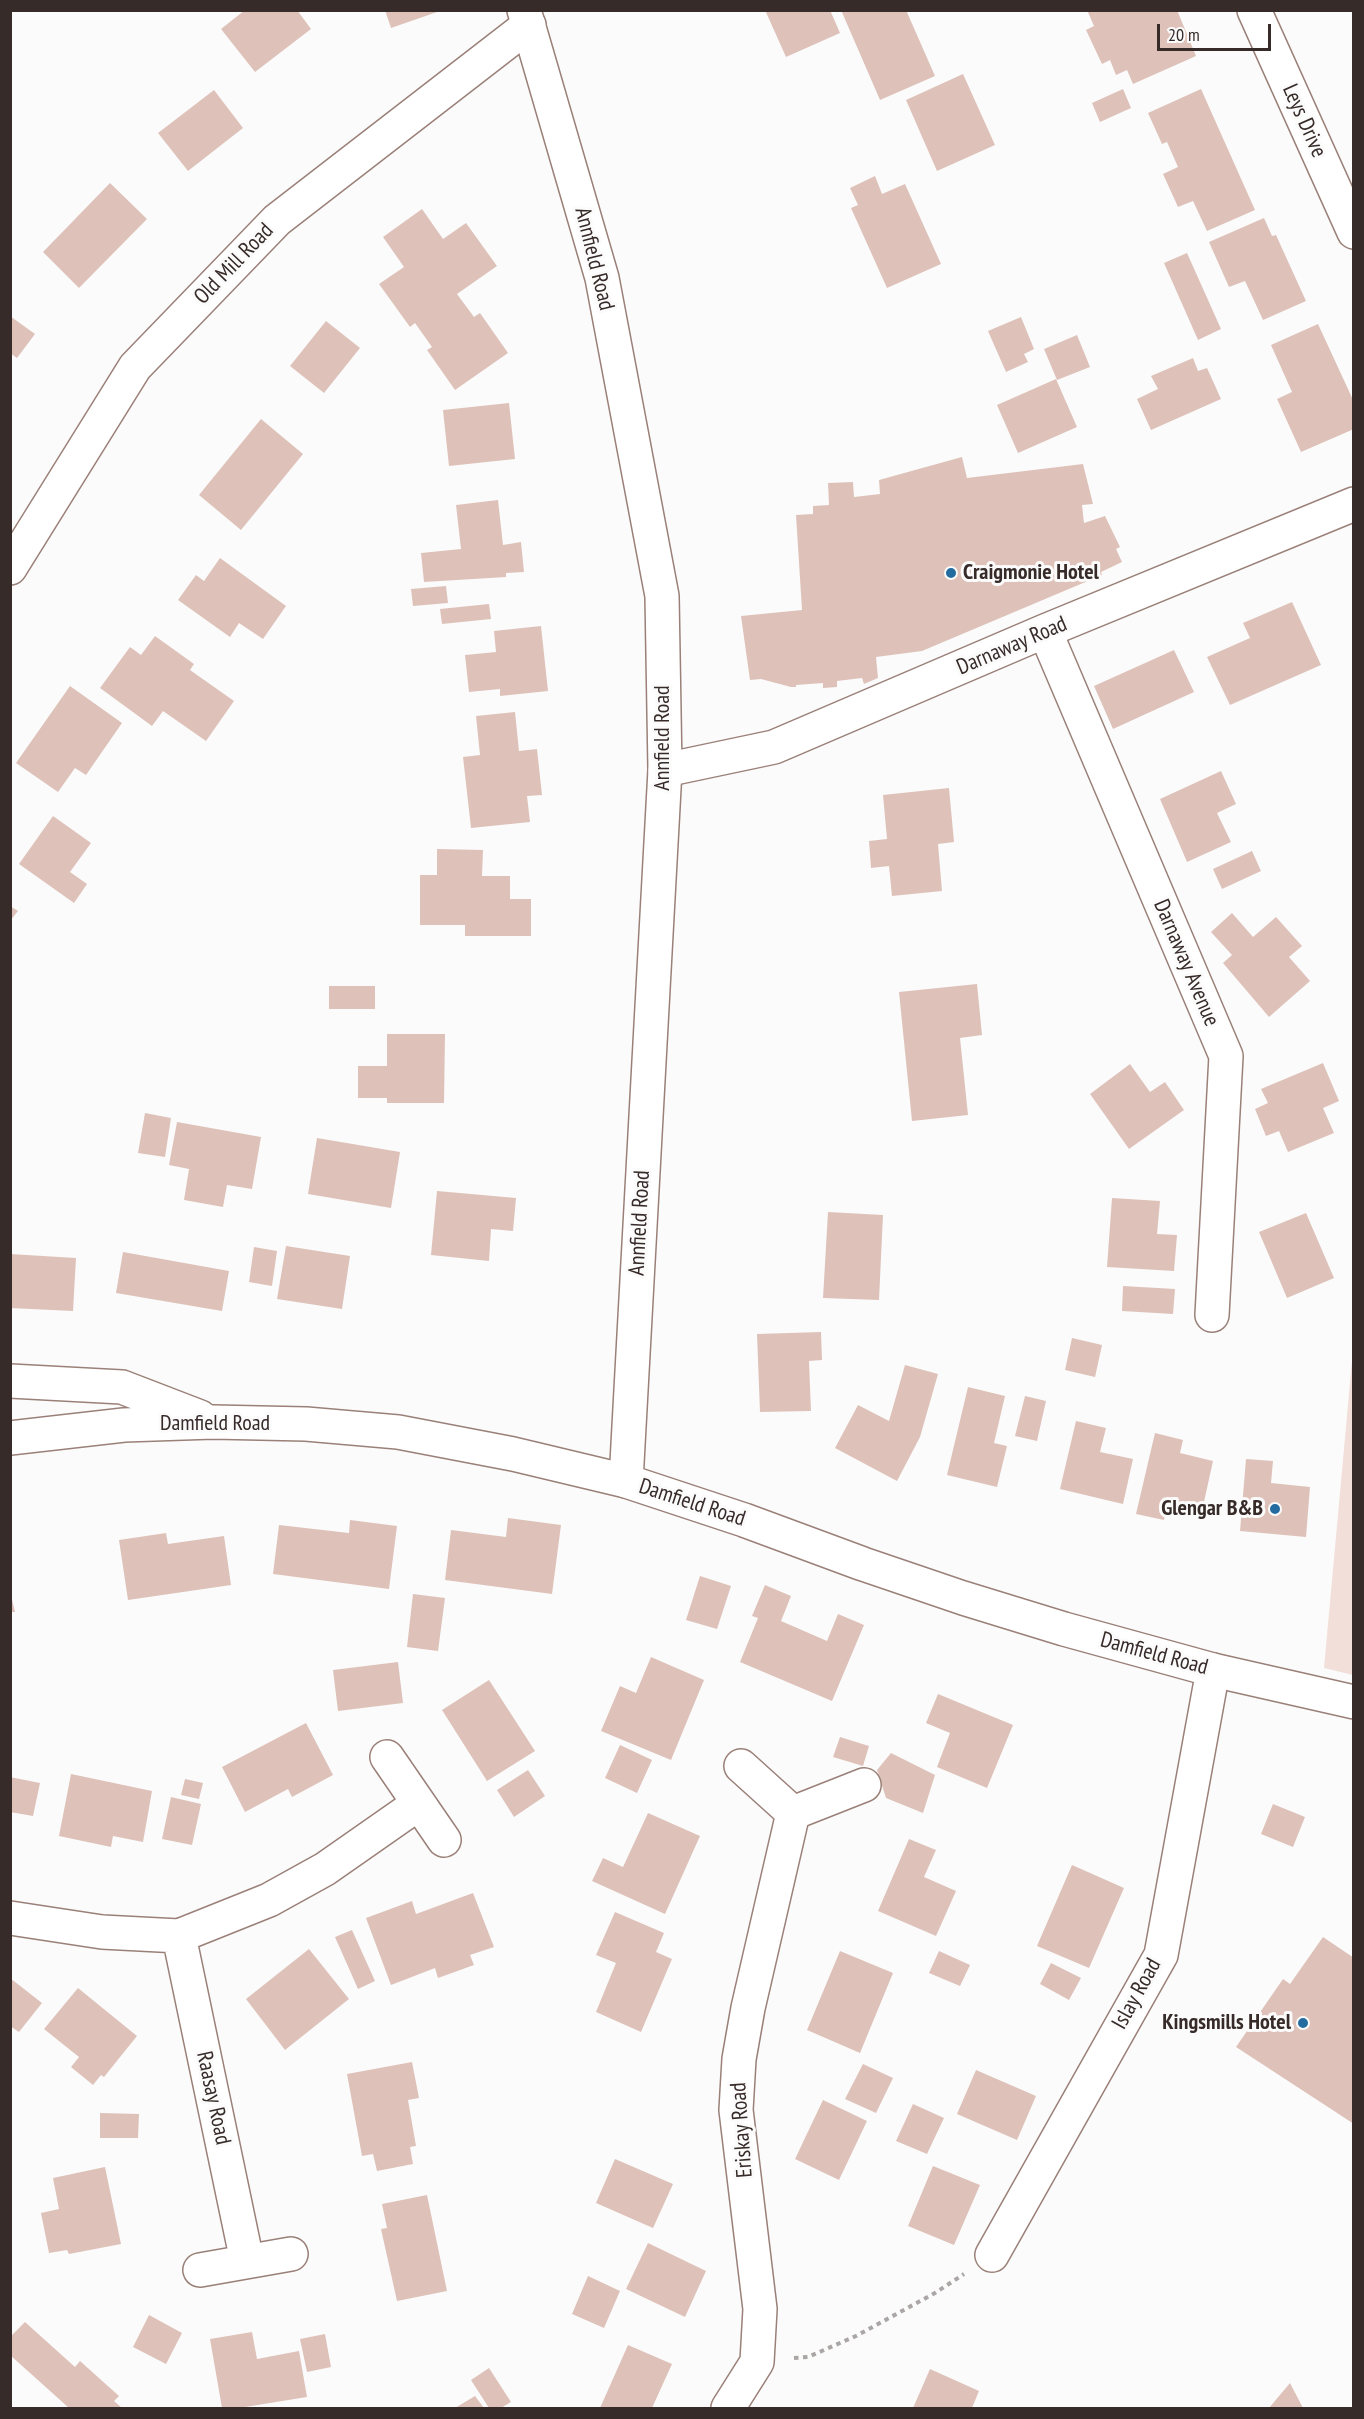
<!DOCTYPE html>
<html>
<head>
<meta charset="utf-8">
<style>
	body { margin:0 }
	#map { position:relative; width:1364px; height:2419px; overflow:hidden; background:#fbfbfb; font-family:"PT Sans Narrow",sans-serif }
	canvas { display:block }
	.frame { position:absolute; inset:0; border:12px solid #362b28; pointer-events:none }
	.scale { position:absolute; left:1157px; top:24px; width:114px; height:27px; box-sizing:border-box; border:3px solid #362b28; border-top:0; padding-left:8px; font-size:18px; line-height:21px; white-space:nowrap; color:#362b28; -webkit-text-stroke:4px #fbfbfb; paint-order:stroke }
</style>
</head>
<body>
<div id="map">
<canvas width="1364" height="2419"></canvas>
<div class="frame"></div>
<div class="scale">20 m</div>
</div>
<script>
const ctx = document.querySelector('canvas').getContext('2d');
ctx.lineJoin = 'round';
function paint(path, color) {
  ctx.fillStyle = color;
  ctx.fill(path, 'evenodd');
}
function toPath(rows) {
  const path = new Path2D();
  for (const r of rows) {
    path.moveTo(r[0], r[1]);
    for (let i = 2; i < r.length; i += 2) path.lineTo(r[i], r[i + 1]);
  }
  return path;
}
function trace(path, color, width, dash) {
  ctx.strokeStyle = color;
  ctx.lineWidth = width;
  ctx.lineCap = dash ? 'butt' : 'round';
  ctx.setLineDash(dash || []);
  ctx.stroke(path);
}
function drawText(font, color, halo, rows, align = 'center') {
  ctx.font = font + ' "PT Sans Narrow",sans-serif';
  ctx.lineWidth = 6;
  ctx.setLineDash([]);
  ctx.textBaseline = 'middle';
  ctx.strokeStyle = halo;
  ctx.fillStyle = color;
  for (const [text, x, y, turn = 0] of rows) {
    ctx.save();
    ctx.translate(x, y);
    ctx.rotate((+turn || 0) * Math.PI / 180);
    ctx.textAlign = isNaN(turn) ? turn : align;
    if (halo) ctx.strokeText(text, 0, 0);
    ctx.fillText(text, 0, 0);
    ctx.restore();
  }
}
const green = toPath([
	[1353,1350,1353,1675,1324,1668]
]);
const building = toPath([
	[245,10,297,10,311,29,255,72,221,29],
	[385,10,440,10,440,11,391,28],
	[765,10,830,10,840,33,786,57],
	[841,10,906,10,935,76,880,100],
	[1087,10,1124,10,1125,12,1129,10,1177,10,1196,56,1133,84,1127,70,1116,75,1110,60,1102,64,1086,30,1094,26],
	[963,74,995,145,937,171,906,100],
	[1123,89,1131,108,1100,122,1092,103],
	[1201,89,1255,210,1207,231,1193,201,1178,207,1163,174,1178,167,1167,142,1162,144,1148,113],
	[214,90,243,128,188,171,158,133],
	[875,176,882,194,905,184,941,264,887,288,851,208,858,205,850,188],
	[110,183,147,219,79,288,43,252],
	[422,209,443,239,466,223,497,266,457,294,474,317,480,313,508,353,455,390,427,350,432,347,415,323,410,327,379,284,404,267,383,237],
	[1264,218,1272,236,1276,235,1306,301,1263,320,1245,281,1229,287,1209,242],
	[1187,253,1221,329,1198,340,1164,263],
	[10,316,35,334,17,358,10,353],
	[1021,317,1034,349,1024,354,1028,362,1006,372,988,331],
	[326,321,360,348,324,393,290,366],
	[1318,324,1354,402,1354,429,1301,452,1277,399,1292,392,1271,345],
	[1077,335,1090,367,1057,380,1044,349],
	[1193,358,1198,371,1207,368,1221,399,1151,430,1137,399,1158,389,1151,376],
	[1056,379,1077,427,1018,453,997,405],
	[509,403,515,459,449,466,443,410],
	[261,419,303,454,241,530,199,495],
	[962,457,967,478,1083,464,1093,504,1082,505,1084,523,1105,516,1120,547,1116,549,1122,562,1101,572,1102,575,922,651,876,657,878,678,864,684,862,678,837,681,837,687,823,688,823,683,796,685,796,687,791,687,761,679,750,680,741,616,802,610,796,515,813,514,813,506,829,505,828,483,853,482,854,497,880,494,879,480],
	[498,500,503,545,521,542,524,572,506,573,506,577,424,582,421,553,461,549,456,505],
	[220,558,286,606,263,639,239,623,230,637,178,600,196,575,204,581],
	[446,586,448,603,413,606,411,589],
	[1292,602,1321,665,1230,705,1207,657,1250,638,1243,623],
	[489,604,491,619,442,624,440,609],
	[541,626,548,691,500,696,500,689,469,692,465,655,496,652,494,631],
	[155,636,194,664,190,670,234,701,206,741,163,711,152,726,100,688,130,647,141,655],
	[1174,650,1194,692,1113,729,1094,686],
	[70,686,122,723,86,775,75,768,58,792,16,763],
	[515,712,519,751,537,749,542,795,527,796,530,822,471,828,463,757,480,755,476,716],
	[1221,771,1236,804,1217,813,1231,842,1187,862,1160,799],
	[949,788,954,842,938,844,942,891,892,896,889,866,871,868,869,841,887,839,883,795],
	[53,816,91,843,70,872,87,884,74,903,19,864],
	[437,849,483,850,482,876,510,876,510,899,531,899,531,936,465,936,465,925,420,925,420,875,437,875],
	[1252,851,1261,871,1222,889,1213,869],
	[10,906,18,911,10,921],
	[1232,913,1253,937,1276,917,1302,946,1289,957,1310,981,1269,1017,1223,963,1232,955,1211,932],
	[977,984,982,1035,960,1038,968,1115,912,1121,899,992],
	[329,986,375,986,375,1009,329,1009],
	[387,1034,445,1034,444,1103,387,1103,387,1098,358,1098,358,1066,387,1066],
	[1323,1063,1339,1101,1323,1108,1334,1133,1288,1152,1279,1131,1266,1136,1255,1109,1268,1103,1261,1089],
	[1130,1064,1150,1092,1165,1082,1184,1110,1129,1149,1090,1094],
	[145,1113,171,1118,165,1157,138,1153],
	[177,1122,261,1137,252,1189,227,1185,223,1207,184,1200,189,1169,169,1165],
	[317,1138,400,1152,391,1208,308,1194],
	[437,1191,516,1198,513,1231,491,1229,489,1261,431,1255],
	[1112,1198,1160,1201,1157,1234,1177,1235,1174,1271,1107,1267],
	[828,1212,883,1215,879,1300,823,1298],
	[1306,1213,1334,1278,1287,1298,1259,1232],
	[286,1246,350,1256,342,1309,277,1299],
	[254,1247,277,1251,272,1286,249,1282],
	[123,1252,229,1271,222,1311,116,1293],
	[10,1254,76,1258,73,1311,10,1308],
	[1123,1286,1175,1289,1173,1314,1122,1311],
	[821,1332,822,1360,809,1361,811,1411,760,1412,757,1334],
	[1072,1338,1102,1345,1095,1377,1065,1370],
	[905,1365,938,1374,920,1437,897,1481,835,1448,858,1405,889,1421],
	[968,1387,1005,1396,994,1443,1007,1446,997,1487,947,1475],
	[1025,1396,1046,1401,1037,1441,1015,1436],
	[1076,1421,1106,1428,1100,1452,1133,1459,1123,1504,1060,1489],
	[1155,1433,1183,1440,1180,1453,1213,1461,1202,1511,1168,1503,1164,1520,1136,1514],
	[1246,1459,1273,1461,1271,1483,1310,1487,1306,1537,1240,1531],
	[508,1518,561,1525,552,1594,445,1580,451,1530,506,1537],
	[350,1520,397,1526,389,1589,273,1574,279,1525,349,1533],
	[166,1533,168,1544,224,1536,231,1585,128,1600,119,1540],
	[700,1576,731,1586,717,1629,686,1620],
	[765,1585,791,1596,781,1621,827,1641,838,1614,864,1625,832,1701,740,1662,758,1618,752,1616],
	[10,1591,15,1612,10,1612],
	[413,1594,445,1598,438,1651,407,1647],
	[651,1657,704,1680,671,1760,601,1731,620,1686,636,1693],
	[398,1662,403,1703,338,1711,333,1670],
	[489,1680,535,1751,487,1781,442,1710],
	[938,1694,1013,1725,987,1788,937,1767,950,1733,926,1723],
	[306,1723,333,1775,292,1797,288,1789,245,1812,222,1767],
	[840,1737,869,1746,863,1766,833,1757],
	[620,1745,652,1760,637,1793,605,1778],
	[891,1753,935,1775,923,1813,886,1798,877,1770],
	[528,1770,545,1796,514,1817,497,1790],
	[71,1774,152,1791,143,1842,113,1836,111,1847,59,1836],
	[10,1777,40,1783,33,1816,10,1812],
	[185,1779,203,1783,199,1799,181,1795],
	[171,1797,201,1804,192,1845,162,1839],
	[1273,1804,1305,1817,1293,1847,1261,1834],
	[648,1813,700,1836,665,1914,592,1881,603,1858,623,1867],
	[909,1839,936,1850,924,1877,956,1891,936,1936,878,1911],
	[1072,1865,1124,1888,1089,1968,1037,1946],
	[473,1893,494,1947,470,1955,474,1965,438,1978,435,1968,391,1985,366,1918,412,1901,416,1914],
	[615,1912,664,1933,656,1952,672,1959,641,2032,596,2012,616,1963,596,1955],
	[352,1930,375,1981,358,1989,335,1937],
	[1323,1937,1354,1958,1354,2124,1236,2047,1283,1979,1290,1984],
	[309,1949,349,1999,285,2050,246,1999],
	[840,1951,893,1973,860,2053,807,2030],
	[939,1951,970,1965,960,1986,929,1973],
	[1051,1963,1081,1978,1069,2000,1040,1984],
	[10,1978,42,2003,19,2032,10,2026],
	[78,1988,137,2036,104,2077,101,2075,93,2085,71,2067,79,2057,44,2029],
	[412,2062,419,2098,408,2100,416,2146,410,2147,413,2164,377,2171,373,2154,362,2156,347,2074],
	[863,2064,893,2078,876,2113,845,2099],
	[976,2070,1036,2096,1017,2140,957,2114],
	[823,2100,867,2121,839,2180,795,2159],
	[913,2104,944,2118,927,2154,896,2141],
	[100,2113,139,2114,138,2138,100,2138],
	[615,2159,673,2184,653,2228,596,2203],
	[933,2166,980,2185,954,2245,908,2226],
	[105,2167,121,2244,69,2254,67,2250,49,2253,41,2213,59,2209,53,2178],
	[427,2195,447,2291,397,2301,381,2229,387,2228,382,2204],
	[648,2243,706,2271,685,2317,626,2289],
	[588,2276,620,2291,604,2328,572,2314],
	[149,2315,182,2333,166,2364,133,2347],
	[25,2322,75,2367,80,2361,119,2396,114,2401,122,2408,69,2408,10,2355,10,2337],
	[252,2332,257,2359,299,2351,307,2397,239,2408,222,2408,210,2339],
	[325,2334,331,2367,307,2372,300,2339],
	[628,2345,672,2364,652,2408,600,2408],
	[489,2368,511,2402,501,2408,489,2408,471,2380],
	[930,2369,979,2391,972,2408,913,2408],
	[1290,2383,1303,2408,1269,2408],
	[475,2396,484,2408,455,2408]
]);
const path = toPath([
	[794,2358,808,2357,856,2336,935,2293,964,2274]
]);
const minor = toPath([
	[1254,10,1354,232],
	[10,568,135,367,277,220,529,25],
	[1045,631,1226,1056,1212,1315],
	[665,770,774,747,1045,631,1354,504],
	[10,1381,122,1387,200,1417],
	[10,1438,124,1425,213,1422,306,1424,398,1432,513,1454,626,1481],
	[387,1757,444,1840],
	[741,1766,793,1813,864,1785],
	[10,1918,102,1932,179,1936,269,1900,325,1869,418,1804],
	[179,1936,247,2261],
	[992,2255,1161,1955,1213,1670],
	[200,2270,291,2254],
	[728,2408,757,2362,760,2309,736,2110,739,2059,748,2008,793,1813]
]);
const major = toPath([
	[524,10,602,278,662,596,665,770,626,1481,744,1520,863,1564,963,1598,1064,1629,1213,1670,1354,1702]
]);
const markers = [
	[951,573,6,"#246ca0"],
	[1275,1509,6,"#246ca0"],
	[1303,2023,6,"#246ca0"]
];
const streetNames = [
	["Leys Drive",1304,121,66],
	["Annfield Road",594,259,76],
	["Old Mill Road",234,264,-46],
	["Darnaway Road",1012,646,-23],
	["Annfield Road",663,738,-90],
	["Darnaway Avenue",1186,963,67],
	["Annfield Road",640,1223,-87],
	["Damfield Road",215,1424],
	["Damfield Road",692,1503,18],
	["Damfield Road",1154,1654,15],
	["Islay Road",1137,1994,-61],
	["Raasay Road",213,2098,78],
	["Eriskay Road",742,2130,-94]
];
const poiNames = [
	["Craigmonie Hotel",963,573,"left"],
	["Glengar B&B",1263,1509],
	["Kingsmills Hotel",1291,2023]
];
paint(green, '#f2dfd9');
paint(building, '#dec2b9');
trace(minor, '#9a8078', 36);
trace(major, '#9a8078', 36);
trace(path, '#aaa6a5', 4, [4.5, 4.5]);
trace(minor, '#fff', 33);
trace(major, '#fff', 33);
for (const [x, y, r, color] of markers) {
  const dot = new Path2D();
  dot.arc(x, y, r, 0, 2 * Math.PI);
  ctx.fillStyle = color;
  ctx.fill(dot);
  trace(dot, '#fbfbfb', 2);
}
drawText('22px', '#362b28', '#fbfbfb', streetNames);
drawText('bold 22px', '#362b28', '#fbfbfb', poiNames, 'right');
</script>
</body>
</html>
